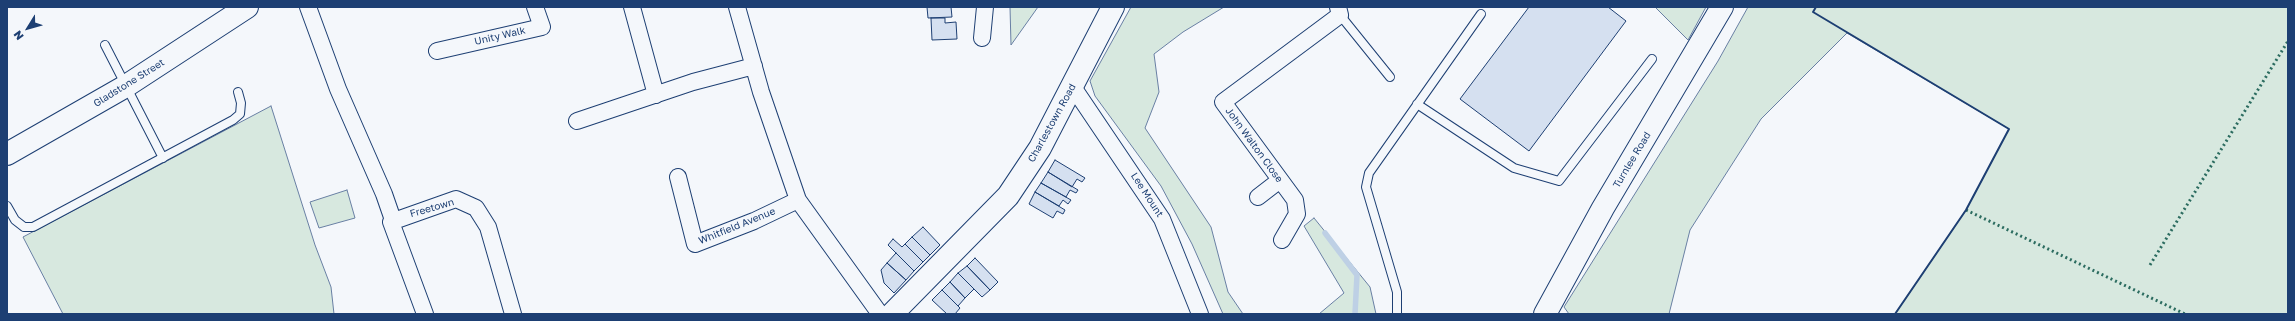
<!DOCTYPE html>
<html>
<head>
<meta charset="utf-8">
<style>
	body { margin:0 }
	#map { position:relative; width:2295px; height:321px; overflow:hidden; background:#f4f7fb; font-family:"Golos Text",sans-serif }
	canvas { display:block }
	.frame { position:absolute; inset:0; border:8px solid #1d3f73; pointer-events:none }
	.north { position:absolute; left:8px; top:8px; width:40px; height:40px; -webkit-text-stroke:3px #f4f7fb; paint-order:stroke; rotate:233deg; font-size:11px; font-weight:700; line-height:16px; text-align:center; color:#1d3f73 }
	.north::after { content:''; display:block; margin:auto; width:14px; height:18px; background:#1d3f73; clip-path:polygon(50% 0,100% 100%,50% 72%,0 100%) }
</style>
</head>
<body>
<div id="map">
<canvas width="2295" height="321"></canvas>
<div class="frame"></div>
<div class="north">N</div>
</div>
<script>
const ctx = document.querySelector('canvas').getContext('2d');
ctx.lineJoin = 'round';
function paint(path, color) {
  ctx.fillStyle = color;
  ctx.fill(path, 'evenodd');
}
function toPath(rows) {
  const path = new Path2D();
  for (const r of rows) {
    path.moveTo(r[0], r[1]);
    for (let i = 2; i < r.length; i += 2) path.lineTo(r[i], r[i + 1]);
  }
  return path;
}
function trace(path, color, width, dash) {
  ctx.strokeStyle = color;
  ctx.lineWidth = width;
  ctx.lineCap = dash ? 'butt' : 'round';
  ctx.setLineDash(dash || []);
  ctx.stroke(path);
}
function drawText(font, color, halo, rows, align = 'center') {
  ctx.font = font + ' "Golos Text",sans-serif';
  ctx.lineWidth = 3;
  ctx.setLineDash([]);
  ctx.textBaseline = 'middle';
  ctx.strokeStyle = halo;
  ctx.fillStyle = color;
  for (const [text, x, y, turn = 0] of rows) {
    ctx.save();
    ctx.translate(x, y);
    ctx.rotate((+turn || 0) * Math.PI / 180);
    ctx.textAlign = isNaN(turn) ? turn : align;
    if (halo) ctx.strokeText(text, 0, 0);
    ctx.fillText(text, 0, 0);
    ctx.restore();
  }
}
const green = toPath([
	[1010,7,1038,7,1011,45,1010,7],
	[1131,7,1224,7,1183,32,1154,54,1159,92,1145,128,1211,227,1228,292,1243,314,1223,314,1192,244,1161,186,1095,96,1090,81,1131,7],
	[1655,7,1706,7,1688,40,1655,7],
	[1748,7,2288,7,2288,314,1895,314,1966,210,2009,129,1847,33,1761,119,1690,230,1669,314,1569,314,1564,307,1718,61,1748,7],
	[271,106,315,245,331,287,334,314,63,314,23,237,271,106],
	[347,190,355,218,319,228,310,202,347,190],
	[1314,218,1370,287,1376,314,1319,314,1344,293,1304,226,1314,218]
]);
const stream = toPath([
	[1325,233,1357,275,1355,314]
]);
const building = toPath([
	[927,7,951,7,952,17,928,18,927,7],
	[1529,7,1608,7,1626,21,1529,151,1460,99,1529,7],
	[931,18,945,18,945,23,956,22,957,39,932,40,931,18],
	[1055,160,1085,178,1082,182,1077,179,1072,187,1048,172,1055,160],
	[1048,172,1078,190,1076,193,1070,190,1066,197,1041,183,1048,172],
	[1041,183,1071,200,1068,204,1063,200,1059,206,1035,192,1041,183],
	[1035,192,1065,210,1063,214,1057,211,1053,218,1029,204,1035,192],
	[923,227,940,245,930,255,912,237,923,227],
	[912,237,930,255,923,262,905,244,912,237],
	[893,239,902,247,905,244,923,262,914,271,888,245,893,239],
	[896,253,914,271,906,280,887,263,896,253],
	[975,258,998,282,990,290,967,266,975,258],
	[887,263,906,280,894,293,884,283,881,270,887,263],
	[967,266,990,290,982,297,958,273,967,266],
	[958,273,974,289,965,298,950,282,958,273],
	[950,282,965,298,958,306,942,290,950,282],
	[942,290,960,308,955,314,947,314,932,300,942,290]
]);
const lane = toPath([
	[1340,15,1390,77],
	[105,45,163,158],
	[1417,104,1514,168,1559,181,1652,59],
	[7,206,15,220,24,227,33,227,233,120,240,114,241,103,238,92],
	[1397,314,1397,292,1366,187,1369,173,1481,14]
]);
const street = toPath([
	[308,7,338,89,384,194,393,220],
	[632,7,656,95],
	[737,7,761,92,798,200,880,314],
	[982,38,985,7],
	[437,51,542,27,535,7],
	[1073,87,1162,219,1200,314],
	[577,121,693,82,754,66],
	[678,177,695,244,754,221,798,200],
	[1258,197,1280,180],
	[1282,240,1297,214,1295,200,1223,102,1340,15,1338,7],
	[425,314,391,222,456,199,476,208,488,227,513,314]
]);
const secondary = toPath([
	[7,154,126,86,247,7]
]);
const primary = toPath([
	[892,314,1008,196,1040,148,1113,7],
	[1545,314,1603,208,1722,7]
]);
const hedge = toPath([
	[1966,210,2185,314],
	[2150,265,2288,41]
]);
const wall = toPath([
	[1816,7,1813,12,2009,129,1966,210,1895,314]
]);
const streetNames = [
	["Unity Walk",500,36,-13],
	["Gladstone Street",129,83,-32],
	["Charlestown Road",1052,123,-61],
	["John Walton Close",1254,145,54],
	["Turnlee Road",1632,160,-59],
	["Lee Mount",1147,195,57],
	["Freetown",432,208,-16],
	["Whitfield Avenue",737,226,-22]
];
paint(green, '#d7e8df');
trace(green, '#687fa3', 1);
trace(stream, '#bed0e5', 5.5);
paint(building, '#d5e0f0');
trace(building, '#1d3f73', 1);
trace(lane, '#1d3f73', 10);
trace(street, '#1d3f73', 18);
trace(secondary, '#1d3f73', 24);
trace(primary, '#1d3f73', 24);
trace(lane, '#f4f7fb', 8);
trace(street, '#f4f7fb', 16);
trace(secondary, '#f4f7fb', 22);
trace(primary, '#f4f7fb', 22);
trace(hedge, '#2c6c60', 3, [2, 3]);
trace(wall, '#1d3f73', 2);
drawText('10px', '#1d3f73', '#f4f7fb', streetNames);
</script>
</body>
</html>
